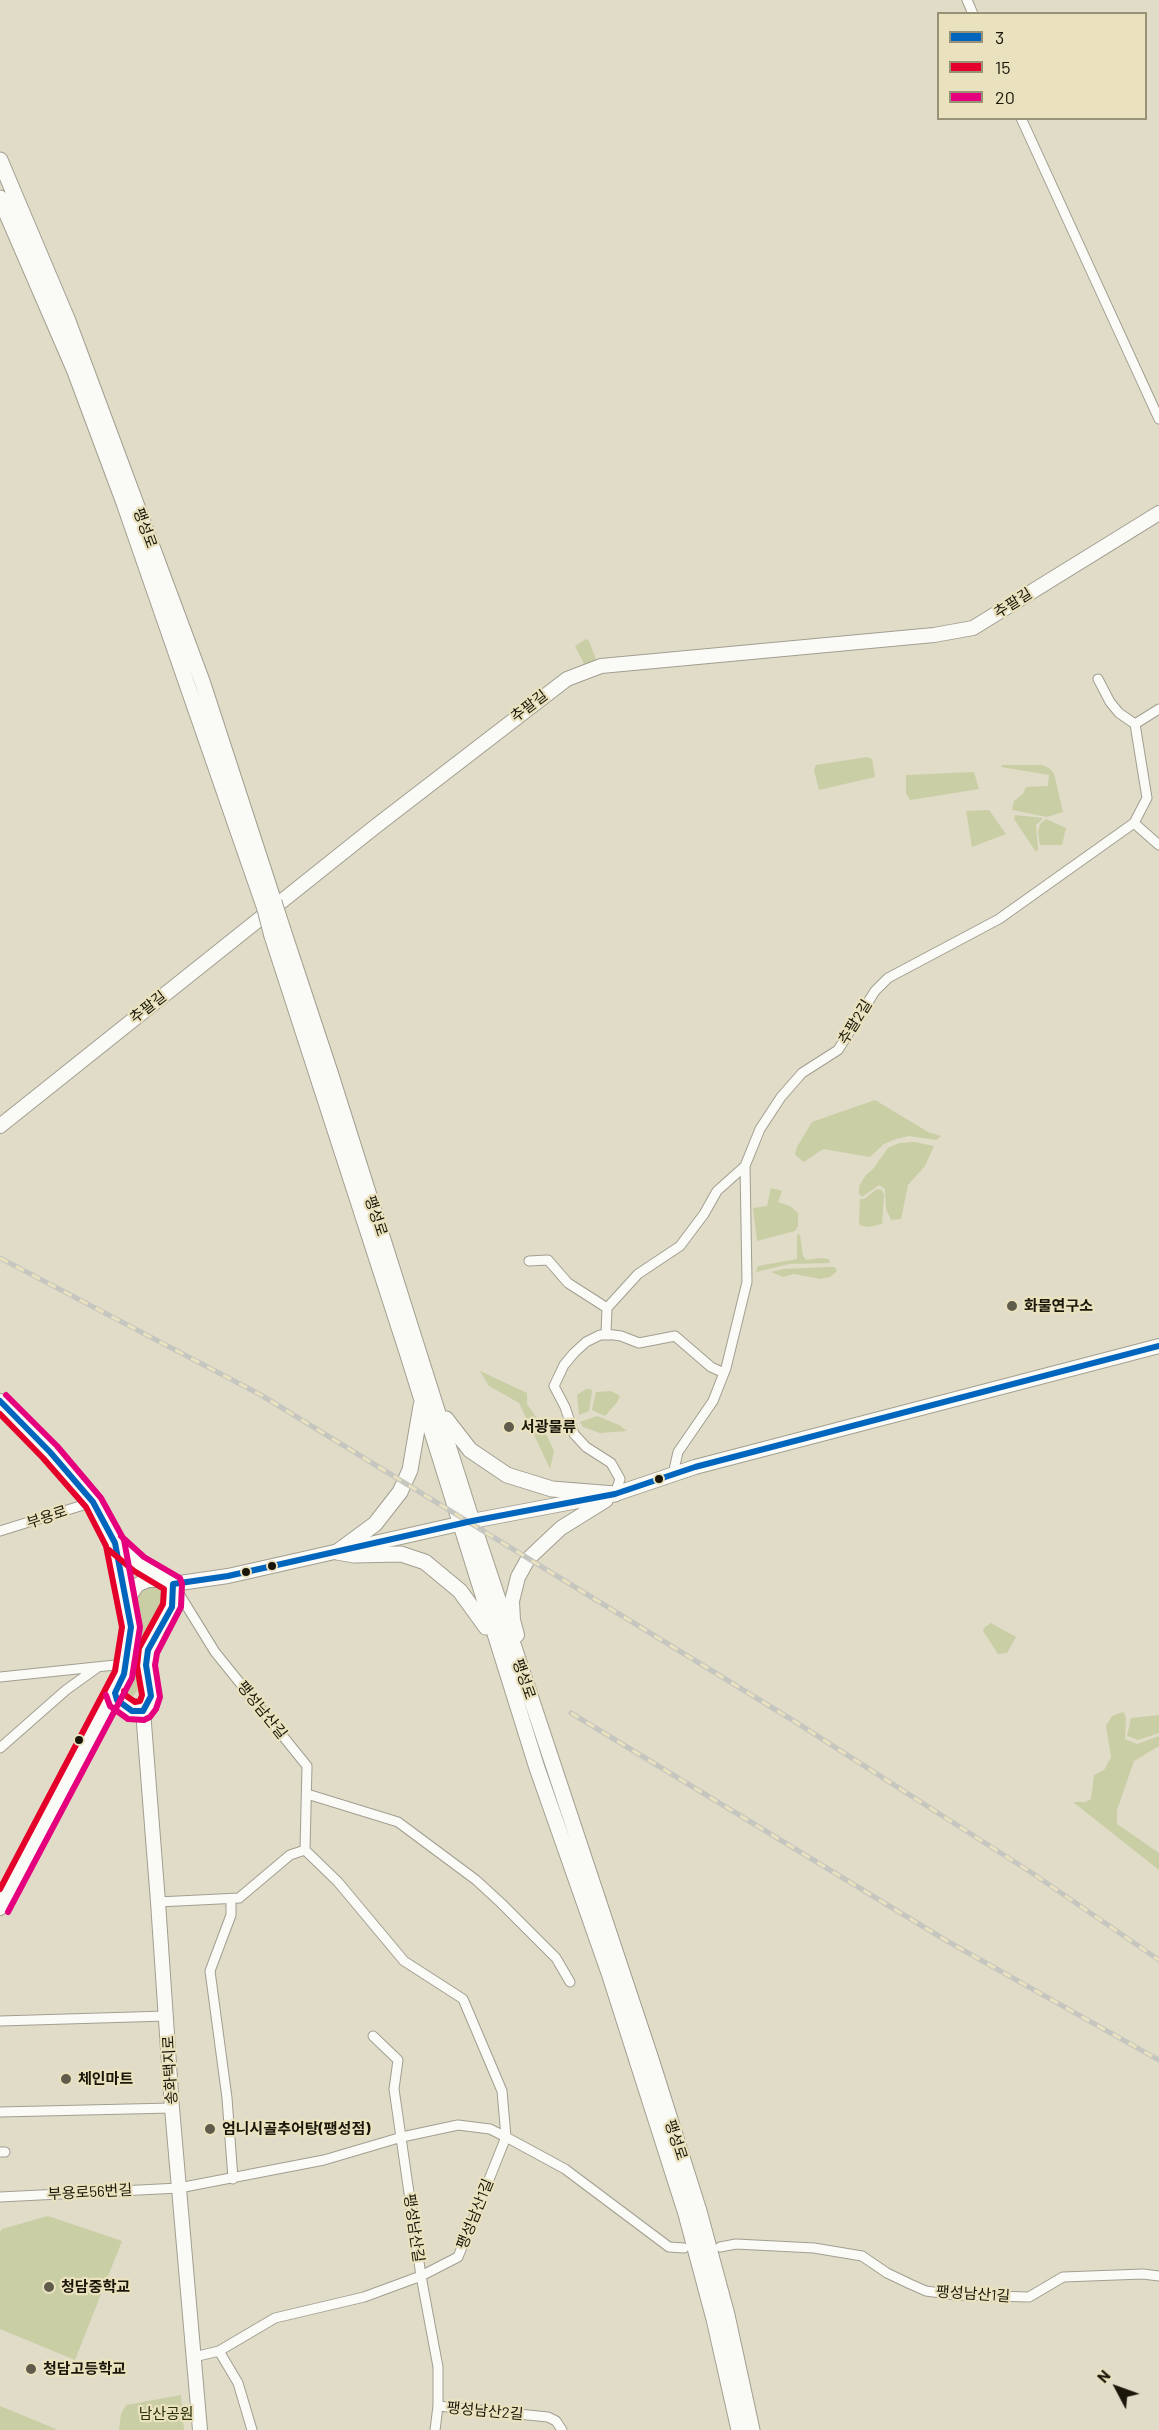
<!DOCTYPE html>
<html>
<head>
<meta charset="utf-8">
<style>
	body { margin:0 }
	#map { position:relative; width:1159px; height:2430px; overflow:hidden; background:#e0dcc8; font-family:Barlow,sans-serif }
	canvas { display:block }
	.legend { position:absolute; left:937px; top:12px; width:210px; height:108px; box-sizing:border-box; background:#eae2be; border:2px solid #979176; margin:0; padding:8px 10px; list-style:none; font-size:18px; color:#1a170a }
	.legend li { display:flex; align-items:center; gap:12px; height:30px }
	.legend b { width:30px; border:2px solid #979176 }
	.north { position:absolute; left:1087px; top:2358px; width:60px; height:60px; -webkit-text-stroke:4px #eae2be; paint-order:stroke; rotate:311deg; font-size:16px; font-weight:700; line-height:24px; text-align:center; color:#1a170a }
	.north::after { content:''; display:block; margin:auto; width:21px; height:27px; background:#1a170a; clip-path:polygon(50% 0,100% 100%,50% 72%,0 100%) }
</style>
</head>
<body>
<div id="map">
<canvas width="1159" height="2430"></canvas>
<ul class="legend">
<li><b style="height:8px;background:#0065bd"></b>3</li>
<li><b style="height:8px;background:#e4002b"></b>15</li>
<li><b style="height:8px;background:#e5007d"></b>20</li>
</ul>
<div class="north">N</div>
</div>
<script>
const ctx = document.querySelector('canvas').getContext('2d');
ctx.lineJoin = 'round';
function paint(path, color) {
  ctx.fillStyle = color;
  ctx.fill(path, 'evenodd');
}
function toPath(rows) {
  const path = new Path2D();
  for (const r of rows) {
    path.moveTo(r[0], r[1]);
    for (let i = 2; i < r.length; i += 2) path.lineTo(r[i], r[i + 1]);
  }
  return path;
}
function trace(path, color, width, dash) {
  ctx.strokeStyle = color;
  ctx.lineWidth = width;
  ctx.lineCap = dash ? 'butt' : 'round';
  ctx.setLineDash(dash || []);
  ctx.stroke(path);
}
function drawText(font, color, halo, rows, align = 'center') {
  ctx.font = font + ' Barlow,"Noto Sans KR",sans-serif';
  ctx.lineWidth = 4.5;
  ctx.setLineDash([]);
  ctx.textBaseline = 'middle';
  ctx.strokeStyle = halo;
  ctx.fillStyle = color;
  for (const [text, x, y, turn = 0] of rows) {
    ctx.save();
    ctx.translate(x, y);
    ctx.rotate((+turn || 0) * Math.PI / 180);
    ctx.textAlign = isNaN(turn) ? turn : align;
    if (halo) ctx.strokeText(text, 0, 0);
    ctx.fillText(text, 0, 0);
    ctx.restore();
  }
}
const green = toPath([
	[586,639,589,641,598,665,587,670,575,646],
	[867,757,872,759,875,777,819,790,814,770,816,765],
	[1002,765,1042,765,1049,768,1054,773,1063,812,1047,817,1012,810,1014,801,1023,794,1026,787,1048,786,1049,775,1001,767],
	[974,772,979,789,910,800,906,793,906,775],
	[989,810,1006,834,972,847,966,811],
	[1015,815,1043,818,1036,825,1038,850,1036,852,1014,819],
	[1046,819,1066,828,1062,845,1040,845,1038,832,1040,824],
	[875,1100,928,1132,941,1136,936,1140,909,1136,896,1139,884,1144,870,1157,823,1149,804,1162,795,1155,797,1147,812,1122],
	[914,1142,934,1146,925,1166,908,1185,901,1219,891,1220,886,1209,885,1189,879,1185,862,1197,859,1194,859,1186,866,1175,873,1169,888,1148,899,1143],
	[771,1188,782,1191,778,1202,790,1206,798,1213,798,1226,795,1231,757,1241,753,1208,767,1206],
	[877,1189,882,1190,884,1195,882,1224,869,1227,862,1226,859,1224,860,1199,864,1199],
	[797,1234,800,1235,803,1256,806,1260,820,1258,829,1259,830,1263,789,1264,756,1272,758,1266,797,1259],
	[828,1267,835,1267,837,1271,830,1277,821,1279,794,1274,783,1277,771,1272,783,1269],
	[480,1371,527,1393,527,1404,543,1427,554,1451,550,1469,519,1403,489,1386],
	[586,1389,591,1389,592,1392,589,1411,579,1415,577,1395],
	[611,1391,620,1396,618,1401,605,1416,592,1410,596,1392],
	[597,1416,619,1425,627,1431,600,1433,583,1427,580,1422],
	[153,1583,161,1590,165,1601,151,1623,143,1643,139,1657,137,1691,133,1696,128,1695,125,1689,137,1637,134,1600,137,1591],
	[991,1623,1016,1637,1007,1653,998,1654,983,1631,985,1627],
	[1123,1712,1126,1717,1125,1739,1137,1744,1159,1736,1159,1746,1134,1761,1117,1810,1117,1824,1159,1853,1159,1870,1073,1802,1085,1802,1091,1799,1094,1775,1104,1770,1111,1757,1106,1726,1112,1716],
	[1159,1715,1159,1733,1138,1740,1127,1736,1131,1718],
	[48,2216,122,2241,75,2360,0,2329,0,2232,2,2229],
	[181,2395,184,2430,119,2430,121,2414,126,2405],
	[0,2406,56,2429,55,2430,0,2430]
]);
const street = toPath([
	[967,0,973,14],
	[1021,118,1159,419],
	[1135,724,1159,709],
	[1134,823,1159,845],
	[529,1261,548,1260,568,1283,607,1308,606,1334,621,1336,639,1343,675,1336,711,1367,724,1373],
	[607,1308,638,1274,680,1246,704,1214,717,1191,745,1166],
	[609,1335,600,1335,586,1342,574,1353,564,1365,554,1386,565,1407,574,1434,586,1447,611,1463,620,1479,615,1494],
	[673,1474,678,1452,713,1401,726,1368,747,1282,745,1166,760,1129,781,1097,802,1073,838,1050,875,991,888,978,999,919,1134,823,1147,798,1135,724,1119,713,1110,702,1098,679],
	[0,1531,93,1502],
	[173,1584,215,1652,307,1766,305,1850,338,1882,404,1961,463,1999,502,2091,506,2137,458,2257,421,2276,364,2297,275,2318,219,2351,194,2357],
	[0,1677,125,1664],
	[0,1748,66,1690,98,1667],
	[307,1794,398,1822,476,1880,501,1903,556,1958,570,1982],
	[231,1899,231,1915,210,1971,227,2098,233,2179],
	[158,1902,239,1898,290,1855,305,1850],
	[0,2021,166,2016],
	[373,2036,398,2060,394,2089,421,2276,438,2367,438,2406,435,2430],
	[0,2112,172,2108],
	[0,2152,5,2152],
	[0,2197,179,2188,324,2160,402,2137,458,2125,490,2129,506,2137,565,2169,669,2247,684,2248],
	[720,2247,736,2244,814,2248,862,2256,887,2273,910,2284,926,2291,956,2295,1029,2297,1063,2277,1143,2274,1159,2276],
	[219,2351,238,2383,252,2430],
	[438,2406,548,2417,556,2421,562,2430]
]);
const secondary = toPath([
	[0,1126,376,826,567,679,601,666,934,635,973,628,1159,513],
	[0,1401,50,1452,93,1502,115,1543,131,1627,124,1674,0,1908],
	[115,1543,139,1564,173,1584],
	[173,1584,228,1576,472,1521,615,1494,695,1467,1159,1346],
	[126,1602,137,1585,148,1580,164,1580],
	[517,1635,513,1620,512,1601,518,1577,528,1559,561,1528,606,1500],
	[115,1693,117,1700,132,1711,143,1711,148,1705,151,1696,146,1665,148,1650,159,1627,172,1607,173,1584],
	[143,1711,158,1902,172,2108,200,2430]
]);
const primary = toPath([
	[0,160,68,321,202,681,274,902],
	[0,198,74,369,124,503,265,909],
	[283,930,330,1072,472,1521,651,2059,699,2211,727,2315,752,2430],
	[272,936,406,1349,537,1768,609,1973,686,2214,714,2319,739,2430],
	[446,1419,470,1450,507,1475,552,1489,615,1494],
	[337,1552,354,1555,401,1554,425,1562,460,1591,486,1627],
	[337,1552,375,1524,400,1492,410,1470,421,1406]
]);
const rail = toPath([
	[0,1258,261,1395,794,1721,1032,1873,1159,1960],
	[571,1713,947,1941,1159,2060]
]);
const primaryBridge = toPath([
	[274,902,283,930],
	[265,909,272,936]
]);
const bus1 = toPath([
	[0,1401,50,1452,93,1502,115,1543,131,1627,124,1674,115,1693,117,1700,132,1711,143,1711,151,1696,146,1665,148,1650,172,1607,173,1584,228,1576,472,1521,615,1494,695,1467,1159,1346]
]);
const bus2 = toPath([
	[0,1414,43,1458,86,1507,106,1546,122,1627,115,1671,0,1889],
	[109,1550,134,1571,164,1589,163,1604,139,1648,137,1666,142,1695,140,1701,135,1702,125,1695,124,1691]
]);
const bus3 = toPath([
	[6,1395,57,1446,101,1498,124,1540,140,1627,132,1678,8,1912],
	[106,1695,110,1706,128,1719,144,1720,150,1717,156,1709,160,1697,155,1665,157,1653,181,1607,182,1584,180,1578,144,1557,121,1536]
]);
const markers = [
	[1012,1306,6,"#5f5c4c"],
	[509,1427,6,"#5f5c4c"],
	[659,1479,5,"#1a170a"],
	[272,1566,5,"#1a170a"],
	[246,1572,5,"#1a170a"],
	[79,1740,5,"#1a170a"],
	[66,2079,6,"#5f5c4c"],
	[210,2129,6,"#5f5c4c"],
	[49,2287,6,"#5f5c4c"],
	[31,2369,6,"#5f5c4c"]
];
const streetNames = [
	["팽성로",145,528,70],
	["추팔길",1013,603,-32],
	["추팔길",529,706,-37],
	["추팔길",148,1007,-38],
	["추팔2길",855,1022,-58],
	["팽성로",376,1216,72],
	["부용로",47,1517,-18],
	["팽성로",524,1679,71],
	["팽성남산길",262,1710,51],
	["송화택지로",170,2070,-93],
	["팽성로",676,2140,72],
	["부용로56번길",90,2192,-3],
	["팽성남산1길",475,2214,-68],
	["팽성남산길",414,2228,82],
	["팽성남산1길",973,2294,4],
	["팽성남산2길",485,2411,5]
];
const poiNames = [
	["화물연구소",1024,1306],
	["서광물류",521,1427],
	["체인마트",78,2079],
	["엄니시골추어탕(팽성점)",222,2129],
	["청담중학교",61,2287],
	["청담고등학교",43,2369]
];
const parkNames = [
	["남산공원",166,2414]
];
paint(green, '#c9cea5');
trace(street, '#a29f90', 11);
trace(secondary, '#a29f90', 16);
trace(primary, '#a29f90', 17);
trace(street, '#fafaf7', 9);
trace(secondary, '#fafaf7', 14);
trace(primary, '#fafaf7', 15);
trace(rail, '#c6c6c0', 5);
trace(rail, '#eae2be', 3, [9]);
trace(primaryBridge, '#a29f90', 17, []);
trace(primaryBridge, '#fafaf7', 15);
trace(bus1, '#0065bd', 6);
trace(bus2, '#e4002b', 6);
trace(bus3, '#e5007d', 6);
for (const [x, y, r, color] of markers) {
  const dot = new Path2D();
  dot.arc(x, y, r, 0, 2 * Math.PI);
  ctx.fillStyle = color;
  ctx.fill(dot);
  trace(dot, '#eae2be', 2);
}
drawText('15px', '#1a170a', '#eae2be', streetNames);
drawText('bold 15px', '#1a170a', '#eae2be', poiNames, 'left');
drawText('15px', '#2a310b', '#eae2be', parkNames);
</script>
</body>
</html>
